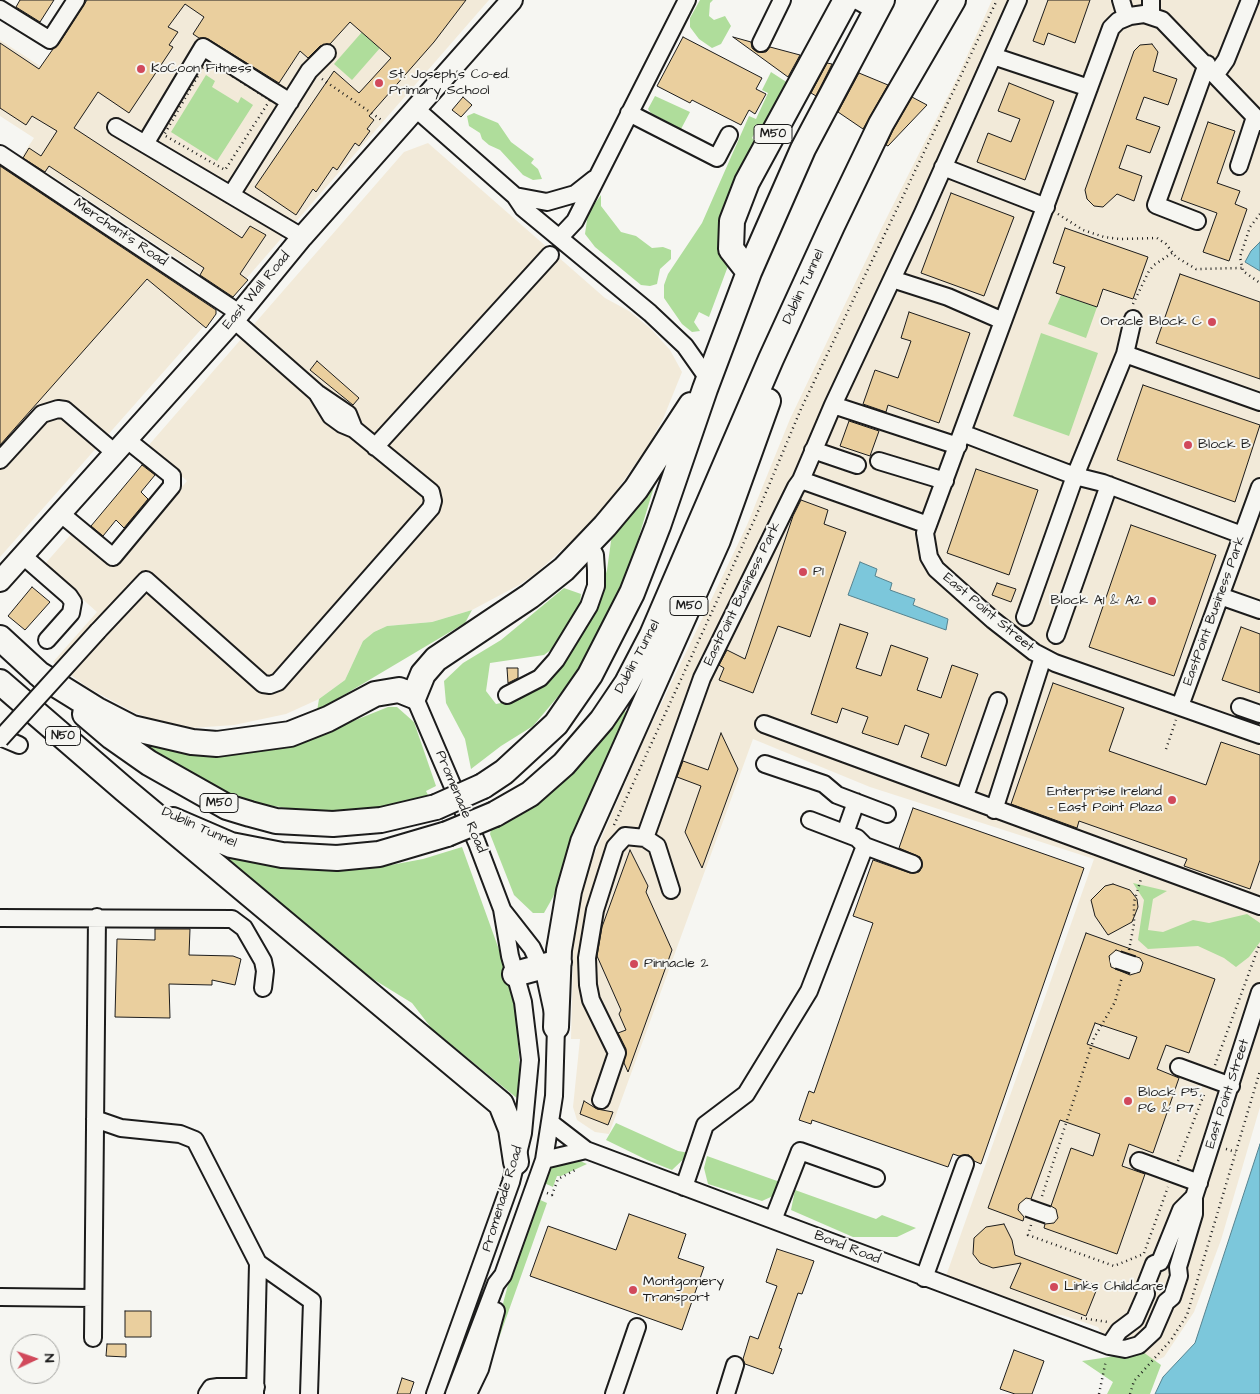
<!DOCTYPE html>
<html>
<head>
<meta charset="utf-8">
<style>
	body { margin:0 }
	#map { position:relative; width:1260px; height:1394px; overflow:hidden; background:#f6f6f2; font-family:"Architects Daughter",sans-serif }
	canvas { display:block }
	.north { position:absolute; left:10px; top:1334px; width:50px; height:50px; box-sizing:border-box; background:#f6f6f2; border:1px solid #9f9f9c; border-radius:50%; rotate:87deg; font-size:14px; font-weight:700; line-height:20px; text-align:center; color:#1c1c1c }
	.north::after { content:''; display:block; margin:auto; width:18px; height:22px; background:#d1495b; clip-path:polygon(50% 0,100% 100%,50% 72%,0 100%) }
</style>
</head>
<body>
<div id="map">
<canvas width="1260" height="1394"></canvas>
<div class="north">N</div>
</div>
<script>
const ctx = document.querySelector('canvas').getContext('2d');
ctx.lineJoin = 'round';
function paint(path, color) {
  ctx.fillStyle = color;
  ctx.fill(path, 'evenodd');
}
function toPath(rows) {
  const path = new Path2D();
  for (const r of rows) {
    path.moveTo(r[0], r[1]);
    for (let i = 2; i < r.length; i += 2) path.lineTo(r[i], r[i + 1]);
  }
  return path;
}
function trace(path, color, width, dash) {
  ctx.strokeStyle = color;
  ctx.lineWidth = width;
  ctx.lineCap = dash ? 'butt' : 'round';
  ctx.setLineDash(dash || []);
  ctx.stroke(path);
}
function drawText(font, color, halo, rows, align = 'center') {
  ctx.font = font + ' "Architects Daughter",sans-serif';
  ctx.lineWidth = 4;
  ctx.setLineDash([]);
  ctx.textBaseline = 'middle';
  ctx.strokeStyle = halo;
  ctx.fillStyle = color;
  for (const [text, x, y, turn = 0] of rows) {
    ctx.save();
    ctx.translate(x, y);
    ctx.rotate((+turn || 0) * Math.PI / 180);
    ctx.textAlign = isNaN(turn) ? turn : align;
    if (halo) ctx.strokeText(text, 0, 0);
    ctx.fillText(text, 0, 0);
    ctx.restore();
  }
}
const built = toPath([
	[117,0,489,0,232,295,22,156,34,138,0,116,0,40,63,81],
	[992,0,1260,0,1260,1107,1221,1240,1194,1312,1164,1357,1140,1368,1116,1361,1098,1327,1062,1315,1041,1314,946,1276,1094,859,870,787,753,739,609,1134,595,1132,577,1120,573,1107,580,1039,571,1039,574,922,591,862,643,742,747,525,790,419,882,227,958,76],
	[428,143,605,298,629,311,651,329,670,350,682,372,663,419,648,446,610,500,582,532,535,574,519,585,472,610,432,622,387,626,374,632,363,641,345,680,319,699,286,714,234,725,192,728,157,721,133,712,87,687,53,662,97,612,44,565,73,532,114,566,187,481,148,446,404,152],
	[0,192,147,278,204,326,0,557]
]);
const green = toPath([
	[700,0,713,0,710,3,709,16,714,20,725,16,731,26,721,44,712,48,699,39,690,27,690,18],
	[362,32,380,48,352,80,334,64],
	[771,72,791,85,768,134,758,127,752,138,760,146,729,236,728,266,709,317,699,312,694,322,700,331,692,332,682,324,664,298,664,285,668,274,702,223,749,116,756,119,768,93,762,90],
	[206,75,215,81,212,87,238,103,241,97,253,105,217,161,171,132],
	[655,96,690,112,681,129,651,113,648,109],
	[474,113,498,123,511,142,534,159,531,163,538,169,542,179,533,180,523,175,500,150,489,145,482,139,480,133,469,126,467,116],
	[601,195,601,206,621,232,636,236,652,248,663,247,671,250,671,259,660,269,657,284,650,286,641,285,595,247,585,234,588,213],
	[1061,295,1097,307,1086,338,1048,324],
	[1041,333,1098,353,1069,436,1013,416],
	[656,480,630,566,600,634,566,687,533,726,501,746,471,769,465,739,446,703,444,681,463,663,501,640,564,588,581,594,579,611,564,640,544,655,490,663,486,691,496,704,520,699,551,679,575,647,595,611,607,570,612,534],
	[472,610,465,623,317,711,319,699,345,680,363,641,374,632,387,626,432,622],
	[388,707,397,707,414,722,436,786,426,791,429,797,370,811,307,811,240,801,210,790,123,734,198,753,232,755,278,748,321,734],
	[625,710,629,722,553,897,544,913,533,913,514,895,490,834,491,830,500,826,619,713],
	[462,847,502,958,515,1005,521,1083,518,1099,432,1029,412,1003,368,976,219,851,352,864,391,865,423,859],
	[1133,883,1167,891,1153,899,1148,930,1163,932,1193,920,1209,923,1247,914,1260,923,1260,942,1249,957,1236,967,1224,958,1198,946,1148,949,1138,940,1144,900],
	[616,1123,678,1151,690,1153,672,1170,647,1160,606,1140],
	[707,1156,780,1182,773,1196,762,1201,708,1184,704,1168],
	[571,1157,587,1164,561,1176,557,1176,553,1187,544,1183,551,1167,560,1160],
	[795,1190,876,1219,882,1215,916,1228,897,1237,853,1237,791,1210],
	[538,1199,547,1203,493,1355,490,1353,510,1277],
	[1143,1352,1161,1365,1150,1394,1107,1394,1113,1382,1082,1361]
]);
const water = toPath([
	[1260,242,1260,271,1245,262,1251,251,1260,242],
	[860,562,877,569,875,576,892,583,890,590,915,599,913,605,948,619,946,630,848,595,860,562],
	[1260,1144,1260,1394,1155,1394,1163,1377,1195,1343,1260,1144]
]);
const building = toPath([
	[20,0,54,0,40,22,16,7,20,0],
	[87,0,466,0,434,42,369,116,374,120,367,129,370,131,359,146,355,143,337,170,333,167,316,192,313,189,296,215,255,187,334,71,359,93,391,58,350,22,330,44,320,46,308,58,300,51,279,83,208,39,199,38,193,34,204,17,185,4,168,27,178,32,169,45,173,47,129,113,98,92,74,128,242,238,250,226,266,235,240,274,248,280,233,297,200,275,204,268,49,166,45,172,23,158,29,148,41,156,57,131,32,116,26,125,0,108,0,43,39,69,53,49,58,45,87,0],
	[1048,0,1090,0,1075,43,1048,33,1044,45,1033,41,1048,0],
	[683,37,762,78,756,89,766,94,755,114,749,110,741,125,692,100,690,103,657,86,683,37],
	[733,37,751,42,752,48,757,52,766,52,770,47,800,55,788,77,733,37],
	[1152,44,1158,52,1153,71,1177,79,1168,105,1144,97,1136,119,1160,127,1150,153,1127,145,1119,168,1142,176,1134,201,1117,194,1103,207,1094,206,1087,199,1085,190,1134,51,1140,45,1152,44],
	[827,63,832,64,816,96,811,93,827,63],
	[859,73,888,85,863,129,838,112,859,73],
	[1009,83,1054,101,1025,180,977,162,988,133,1011,142,1020,119,998,111,1009,83],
	[463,97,472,105,461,117,452,110,463,97],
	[912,97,927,105,888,146,886,145,893,130,912,97],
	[1208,122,1235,131,1217,183,1240,191,1235,204,1247,209,1229,261,1203,252,1217,213,1181,200,1208,122],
	[0,166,216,310,216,314,206,328,147,279,0,445,0,166],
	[951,193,1014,217,984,296,921,273,951,193],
	[1065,228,1148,257,1133,299,1103,289,1097,307,1056,293,1065,267,1053,263,1065,228],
	[1180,274,1260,302,1260,379,1156,343,1180,274],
	[909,312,970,333,939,423,888,405,886,412,863,404,875,370,898,378,911,341,901,338,909,312],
	[317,361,359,398,353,405,310,370,317,361],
	[1143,385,1260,425,1235,502,1117,460,1143,385],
	[849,421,879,431,870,456,840,446,849,421],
	[142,465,155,475,141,492,148,499,124,528,116,520,103,536,91,526,142,465],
	[976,469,1038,490,1009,575,947,553,976,469],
	[801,500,828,510,824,524,846,532,810,637,778,626,753,693,719,680,724,668,719,665,727,650,745,659,793,516,801,500],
	[1131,525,1216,555,1174,676,1089,647,1131,525],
	[997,583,1016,589,1011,602,992,595,997,583],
	[32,587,50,602,25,630,8,616,32,587],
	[840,624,868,633,856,668,881,676,891,645,928,658,917,690,941,698,952,665,978,674,946,766,921,757,929,734,905,725,898,745,862,733,868,717,842,708,837,723,811,714,840,624],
	[1241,627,1260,634,1260,693,1222,680,1241,627],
	[507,668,518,668,518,678,508,683,507,668],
	[1053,683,1124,708,1109,751,1206,785,1221,742,1260,755,1260,860,1250,889,1184,866,1187,859,1079,821,1077,828,1011,804,1053,683],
	[721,733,738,769,702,868,685,832,701,786,677,777,683,761,708,770,721,733],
	[913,808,1084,868,981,1164,974,1161,969,1155,959,1156,953,1154,948,1167,812,1120,811,1124,799,1120,809,1091,814,1093,873,923,853,916,873,860,910,873,919,872,922,867,920,857,899,848,913,808],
	[630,850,648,886,646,892,672,950,628,1072,624,1063,626,1049,618,1033,626,1030,619,1014,621,1010,597,956,602,927,630,850],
	[1113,884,1130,890,1137,899,1138,907,1132,922,1108,935,1095,916,1091,900,1105,886,1113,884],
	[155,929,190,929,189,955,233,956,241,959,235,985,212,980,212,985,169,984,170,1018,115,1017,117,939,155,940,155,929],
	[1086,933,1215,979,1189,1053,1166,1045,1157,1069,1179,1078,1153,1153,1129,1144,1122,1166,1145,1174,1117,1254,1044,1228,1045,1224,1054,1223,1058,1218,1056,1209,1051,1206,1071,1148,1093,1156,1100,1134,1060,1120,1031,1199,1026,1198,1019,1204,1018,1210,1024,1217,1023,1221,988,1208,1086,933],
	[1116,950,1140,958,1143,963,1140,972,1130,975,1111,967,1109,956,1116,950],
	[1095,1023,1137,1037,1129,1059,1087,1044,1095,1023],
	[584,1101,597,1109,613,1112,608,1125,580,1114,584,1101],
	[629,1214,686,1234,678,1258,704,1267,682,1330,530,1276,548,1226,616,1250,629,1214],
	[1004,1224,1012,1240,1015,1255,1098,1286,1086,1316,1010,1288,1021,1263,993,1268,980,1263,973,1254,974,1238,986,1227,1004,1224],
	[777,1249,814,1261,802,1294,798,1293,779,1348,782,1349,773,1374,745,1364,743,1359,750,1336,758,1339,777,1286,766,1282,777,1249],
	[125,1311,151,1311,151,1337,125,1337,125,1311],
	[107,1344,126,1344,126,1357,106,1356,107,1344],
	[1014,1350,1044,1361,1032,1394,1015,1394,1000,1389,1014,1350],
	[402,1378,414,1382,410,1394,397,1394,402,1378]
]);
const path = toPath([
	[207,60,270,100,225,170,164,135,207,60],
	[322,79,383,121],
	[1058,214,1083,230,1104,237,1120,239,1157,238,1166,244,1176,257,1196,269,1242,268],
	[1260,214,1250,227,1240,257,1243,271,1260,283],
	[1133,304,1149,271,1154,265,1172,253],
	[1166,749,1176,720],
	[614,825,756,516,801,409,997,0],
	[1129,950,1134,924,1134,902,1141,879],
	[1215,1065,1260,943],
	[1226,1149,1236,1152],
	[1178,1161,1205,1092],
	[547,1193,552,1195,558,1179,577,1169],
	[1042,1196,1094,1038,1115,1002,1122,977],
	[1031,1225,1028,1235,1114,1266,1141,1255],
	[1144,1253,1168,1187],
	[1081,1318,1108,1322],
	[1099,1394,1106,1360],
	[1130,1394,1134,1381,1171,1340,1187,1315,1260,1071]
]);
const minor = toPath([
	[856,0,876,11],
	[1121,0,1126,17],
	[0,9,50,40,76,0],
	[1151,15,1151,0],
	[761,43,782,0],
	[993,56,1089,88],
	[1216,74,1226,60,1250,0],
	[416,109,515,196,523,208,650,313,685,346,709,380],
	[629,113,717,158,729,135],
	[1260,122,1162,20,1144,14,1130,16,1118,21,1111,28,925,533,929,557,936,569,993,620,1034,652,1055,663,1260,735],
	[116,127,302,237],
	[145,144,203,47,290,102],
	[0,154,239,313],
	[1239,166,1255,117],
	[943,167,1046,207],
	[231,195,309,71,327,53],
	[515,196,547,202,575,194,594,179],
	[1197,221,1156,205,1207,64],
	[560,237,575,221,687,0],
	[892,279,948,297,1003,321],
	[234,320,317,393,348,414,354,429],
	[1125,354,1260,402],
	[833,405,958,446],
	[962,433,1075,476,1103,483,1242,535],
	[375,447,550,255],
	[813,450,857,465],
	[0,460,42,414,58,409,65,410,114,452],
	[879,461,945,481],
	[801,480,833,405,923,213,1018,0],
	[60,513,113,557,172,486,172,476,126,439],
	[22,555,69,596,73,602,71,613,47,640],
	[1220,596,1260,610],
	[1025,617,1075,476,1125,354,1133,319],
	[98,631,146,580,263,684,270,685,278,682,431,508,433,501,431,492,354,429,342,424,331,416,317,393],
	[1056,635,1109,485],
	[507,695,540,678,556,660,589,606,596,586,596,570,595,555,588,543],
	[414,696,477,843,502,909,510,956,523,1002,530,1060,523,1133,511,1182,435,1394],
	[1180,706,1260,487],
	[1240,707,1260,714],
	[764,724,1260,906],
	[0,737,19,745],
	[765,764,824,784,837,795,887,814],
	[965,796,998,701],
	[994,810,1043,657],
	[845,833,856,802],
	[645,838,702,678,796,487,801,480,928,525],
	[865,846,913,864],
	[0,918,232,919,244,928,263,961,265,971,263,988],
	[1179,1067,1231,1086],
	[601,1100,617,1053,591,1000,588,985,587,958,595,910,615,847,625,836,645,838,657,846,671,890],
	[95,1119,121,1128,180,1134,195,1140,258,1263,312,1301,309,1394],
	[551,1123,586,1150,1109,1346,1125,1349,1139,1345,1153,1332,1166,1302,1172,1297,1179,1276,1178,1267,1194,1214,1194,1197,1260,992],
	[544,1160,586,1150],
	[1139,1161,1199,1183],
	[684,1187,705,1125,746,1094,809,991,865,846,857,838,810,820],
	[773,1220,800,1151,876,1178],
	[924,1278,965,1164],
	[0,1297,93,1298],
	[93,1338,97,917],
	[1109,1346,1119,1331,1135,1319,1146,1294,1145,1287,1154,1264,1160,1262,1181,1210,1194,1197],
	[207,1394,211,1388,218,1387,256,1387],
	[255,1394,258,1263],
	[454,1394,496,1284,503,1275,544,1160,554,1096,556,1027,545,976,532,948,503,911],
	[468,1394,480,1369,496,1311],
	[614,1394,637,1327],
	[726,1394,735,1365]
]);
const major = toPath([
	[0,581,234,320,302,237,512,0]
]);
const highway = toPath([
	[749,272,731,249,732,221,747,182,846,0],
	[0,638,50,684],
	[39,674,97,710,132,728,192,742,217,744,290,734,328,719,375,694,399,690,414,696,423,674,436,659,530,596,564,569,605,526,636,489,691,405],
	[0,682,125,790,501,1104,511,1129,516,1162],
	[85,714,112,737,149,763,227,807,250,814,276,821,333,824,381,820,436,807],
	[483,786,504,772,556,724,590,675,632,593,658,526,705,389,749,272,803,149,882,0],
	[495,814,530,794,564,764,602,720,627,683,652,635,771,359,832,226,881,124,953,0],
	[173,820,231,845,282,855,337,858,379,854,447,834],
	[515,974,559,962],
	[556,1027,559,950,569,891,583,842,718,540,768,401]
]);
const minorBridge = toPath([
	[0,739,98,631],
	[1118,960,1133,965],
	[1028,1208,1048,1215]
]);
const highwayBridge = toPath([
	[436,807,483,786],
	[447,834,495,814]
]);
const markers = [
	[141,69,5,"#d1495b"],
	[379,83,5,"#d1495b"],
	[1212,322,5,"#d1495b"],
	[1188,445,5,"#d1495b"],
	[803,572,5,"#d1495b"],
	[1152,601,5,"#d1495b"],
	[1172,800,5,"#d1495b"],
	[634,964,5,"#d1495b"],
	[1128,1101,5,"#d1495b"],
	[1054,1287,5,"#d1495b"],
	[633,1290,5,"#d1495b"]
];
const shields = [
	[773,134,38],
	[689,606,38],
	[63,736,35],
	[219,803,38]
];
const shieldNames = [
	["M50",773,134],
	["M50",689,606],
	["N50",63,736],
	["M50",219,803]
];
const poiNames = [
	["KoCoon Fitness",151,69],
	["St. Joseph’s Co-ed.",389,75],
	["Primary School",389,91],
	["Oracle Block C",1202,322,"right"],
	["Block B",1198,445],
	["P1",813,572],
	["Block A1 & A2",1142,601,"right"],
	["Enterprise Ireland",1162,792,"right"],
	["- East Point Plaza",1162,808,"right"],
	["Pinnacle 2",644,964],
	["Block P5,",1138,1093],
	["P6 & P7",1138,1109],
	["Montgomery",643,1282],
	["Transport",643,1298],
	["Links Childcare",1064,1287]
];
const streetNames = [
	["Merchant's Road",120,233,34],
	["Dublin Tunnel",804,287,-65],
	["East Wall Road",257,291,-50],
	["EastPoint Business Park",743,594,-64],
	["EastPoint Business Park",1215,611,-70],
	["East Point Street",988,613,40],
	["Dublin Tunnel",638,657,-62],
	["Promenade Road",460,802,67],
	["Dublin Tunnel",199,828,24],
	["East Point Street",1228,1094,-72],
	["Promenade Road",503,1199,-73],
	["Bond Road",847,1248,21]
];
paint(built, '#f2ead9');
paint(green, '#afdd9b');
paint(water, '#7cc7db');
trace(water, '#56838f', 1);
paint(building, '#eacf9e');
trace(building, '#1c1c1c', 1);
trace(minor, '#1c1c1c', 20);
trace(major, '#1c1c1c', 24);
trace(highway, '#1c1c1c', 28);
trace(path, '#1c1c1c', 2.5, [1, 4]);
trace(minor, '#f6f6f2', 16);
trace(major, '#f6f6f2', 20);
trace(highway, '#f6f6f2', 24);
trace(minorBridge, '#1c1c1c', 20, []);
trace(highwayBridge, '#1c1c1c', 28, []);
trace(minorBridge, '#f6f6f2', 16);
trace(highwayBridge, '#f6f6f2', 24);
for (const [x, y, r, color] of markers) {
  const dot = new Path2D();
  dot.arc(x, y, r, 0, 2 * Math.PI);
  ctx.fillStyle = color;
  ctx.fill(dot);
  trace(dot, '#f6f6f2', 2);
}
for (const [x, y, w] of shields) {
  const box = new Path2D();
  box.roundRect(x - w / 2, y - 9.5, w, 19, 4);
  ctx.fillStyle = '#f6f6f2';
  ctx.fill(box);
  trace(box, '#1c1c1c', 1);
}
drawText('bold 12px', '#1c1c1c', null, shieldNames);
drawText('14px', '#1c1c1c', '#f6f6f2', poiNames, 'left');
drawText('14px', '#1c1c1c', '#f6f6f2', streetNames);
</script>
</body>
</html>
